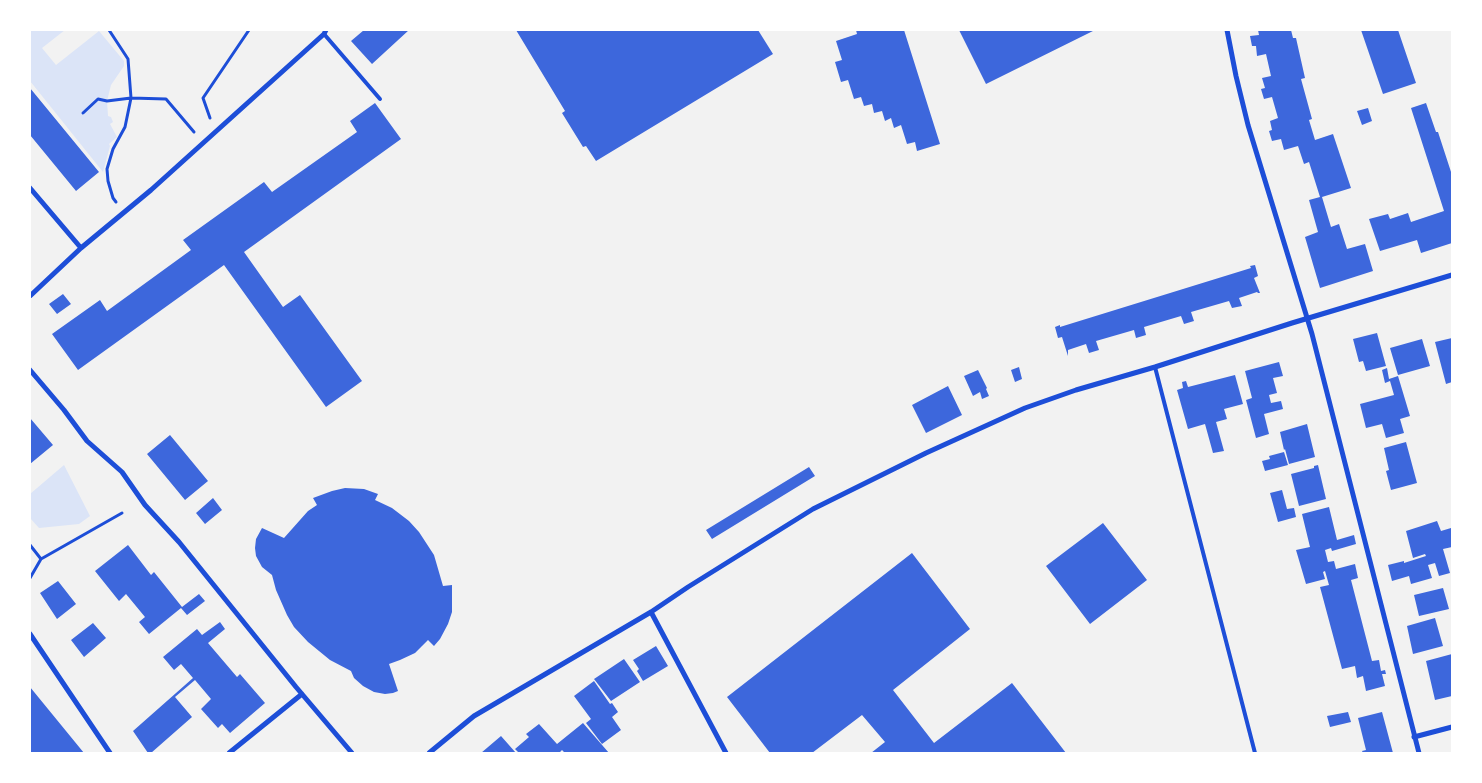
<!DOCTYPE html>
<html>
<head>
<meta charset="utf-8">
<style>
	body { margin:0 }
	#map { position:relative; width:1482px; height:783px; overflow:hidden; background:#f2f2f2; font-family:Roboto,sans-serif }
	canvas { display:block }
	.frame { position:absolute; inset:0; border:31px solid #fff; pointer-events:none }
</style>
</head>
<body>
<div id="map">
<canvas width="1482" height="783"></canvas>
<div class="frame"></div>
</div>
<script>
const ctx = document.querySelector('canvas').getContext('2d');
ctx.lineJoin = 'round';
function paint(path, color) {
  ctx.fillStyle = color;
  ctx.fill(path, 'evenodd');
}
function toPath(rows) {
  const path = new Path2D();
  for (const r of rows) {
    path.moveTo(r[0], r[1]);
    for (let i = 2; i < r.length; i += 2) path.lineTo(r[i], r[i + 1]);
  }
  return path;
}
function trace(path, color, width, dash) {
  ctx.strokeStyle = color;
  ctx.lineWidth = width;
  ctx.lineCap = dash ? 'butt' : 'round';
  ctx.setLineDash(dash || []);
  ctx.stroke(path);
}
const green = toPath([
	[30,30,65,30,42,48,56,65,99,31,124,61,124,66,111,85,107,101,108,116,111,117,113,122,110,124,117,137,109,144,110,146,103,172,30,81],
	[64,465,90,516,79,524,39,528,30,518,30,494]
]);
const building = toPath([
	[364,30,409,30,372,64,351,41],
	[516,30,758,30,773,54,596,161,586,146,583,147,562,113,565,111],
	[856,30,904,30,940,144,917,151,915,142,907,144,901,125,894,128,891,118,885,121,882,111,874,113,872,104,864,106,861,97,854,99,848,80,841,82,835,62,842,60,836,41,857,34],
	[959,30,1095,30,986,84],
	[1258,30,1291,30,1293,38,1296,38,1305,78,1301,79,1312,119,1309,120,1315,140,1333,134,1351,188,1322,197,1331,227,1339,224,1347,249,1365,244,1373,271,1320,288,1305,237,1318,232,1309,200,1320,197,1309,162,1304,164,1298,146,1284,150,1281,139,1272,141,1269,131,1272,130,1270,121,1278,118,1272,97,1264,99,1261,89,1265,88,1262,78,1271,76,1266,54,1257,56,1256,46,1252,46,1250,36,1259,35],
	[1361,30,1398,30,1416,83,1383,94],
	[30,88,99,172,76,191,30,135],
	[375,103,401,139,244,252,283,307,300,295,362,381,326,407,224,265,78,370,52,334,100,300,107,311,191,250,183,240,264,182,272,192,357,132,350,121],
	[1426,103,1436,132,1438,132,1452,175,1452,243,1421,253,1417,240,1380,251,1369,219,1388,214,1390,219,1408,213,1411,222,1444,211,1411,108],
	[1368,108,1372,121,1362,125,1357,111],
	[1255,265,1258,276,1254,278,1260,293,1258,293,1257,292,1239,298,1242,306,1232,308,1229,301,1191,312,1194,321,1184,324,1181,316,1144,327,1146,335,1136,338,1134,330,1096,341,1099,350,1089,353,1086,344,1068,350,1068,356,1062,337,1058,338,1055,327,1060,325,1060,327,1251,268,1250,266],
	[63,294,71,304,57,314,49,304],
	[1377,333,1386,366,1366,371,1363,361,1359,362,1353,339],
	[1452,338,1452,382,1446,384,1435,342],
	[1422,339,1430,366,1398,375,1390,348],
	[1279,362,1283,376,1273,378,1277,393,1269,395,1271,403,1281,401,1283,409,1264,414,1269,434,1256,438,1246,400,1252,398,1245,371],
	[1019,367,1022,379,1015,382,1011,370],
	[1387,368,1389,379,1398,376,1410,416,1400,419,1404,433,1386,438,1382,424,1366,428,1360,404,1394,395,1390,381,1385,383,1382,370],
	[978,370,987,388,986,389,989,396,982,399,980,392,973,396,964,376],
	[1235,375,1243,404,1224,409,1227,419,1216,422,1224,451,1213,453,1205,424,1188,429,1177,390,1183,388,1182,382,1186,381,1188,387],
	[948,386,962,415,926,433,912,405],
	[30,418,53,445,30,464],
	[1307,424,1315,457,1289,464,1285,449,1284,450,1280,432],
	[170,435,208,481,185,500,147,454],
	[1406,442,1417,483,1391,490,1386,471,1389,470,1384,448],
	[1284,452,1288,465,1265,471,1262,461,1270,459,1269,456],
	[1318,465,1326,499,1299,506,1291,474,1314,468,1314,466],
	[809,467,815,476,712,539,706,530],
	[345,488,364,489,378,494,375,500,392,508,409,521,419,532,434,555,443,586,452,585,452,612,448,624,440,639,434,646,428,640,415,653,400,660,389,664,398,691,393,693,385,694,374,692,363,686,354,678,351,671,330,660,308,642,294,627,287,615,276,590,272,575,262,567,256,556,255,548,256,539,262,528,284,538,308,511,317,505,313,498,332,491],
	[1282,490,1287,509,1294,508,1296,517,1278,522,1270,493],
	[213,498,222,510,205,524,196,513],
	[1329,507,1337,540,1354,535,1356,544,1332,551,1331,548,1325,550,1328,562,1334,561,1336,569,1355,564,1358,578,1351,580,1372,661,1379,660,1381,671,1385,670,1386,674,1382,674,1385,686,1366,691,1363,676,1357,678,1355,666,1342,669,1320,587,1329,585,1325,571,1323,572,1325,579,1306,584,1296,550,1310,547,1302,514],
	[1437,521,1441,531,1451,528,1452,531,1452,547,1443,549,1450,573,1439,576,1435,563,1428,565,1432,578,1411,584,1409,576,1392,581,1388,565,1404,561,1404,563,1426,556,1425,554,1413,558,1406,531],
	[1103,523,1147,580,1090,624,1046,566],
	[128,545,151,575,154,572,182,607,199,594,205,601,187,615,181,608,149,634,139,622,145,617,126,594,119,601,95,571],
	[912,553,970,629,893,690,934,743,1012,683,1066,753,871,753,885,742,862,715,812,753,770,753,727,697],
	[58,581,76,604,57,619,40,593],
	[1443,588,1449,609,1419,616,1414,595],
	[1435,618,1443,646,1413,654,1407,626],
	[220,622,225,629,208,643,237,677,240,674,265,703,230,733,222,724,218,728,201,709,211,699,195,680,175,697,192,717,151,753,148,753,133,731,193,678,181,664,174,670,163,657,197,629,202,635],
	[93,623,106,638,84,657,71,640],
	[656,646,668,666,643,681,637,671,639,669,633,660],
	[1452,654,1452,696,1435,700,1426,661],
	[624,659,640,682,611,701,594,679],
	[594,681,610,704,612,703,618,712,612,717,621,730,602,744,586,723,591,719,574,696],
	[30,687,84,753,30,753],
	[1348,712,1351,722,1330,727,1327,716],
	[1382,712,1393,753,1363,753,1362,751,1366,750,1358,718],
	[583,723,609,753,565,753,562,750,559,753,519,753,515,749,529,737,526,734,539,724,557,744],
	[501,736,516,753,481,753]
]);
const path = toPath([
	[109,30,128,59,131,98,125,127,113,149,107,169,108,181,113,198,116,202],
	[83,113,98,99,107,101,131,98,166,99,194,132],
	[210,118,203,98,249,30],
	[30,545,41,559],
	[30,578,41,559,122,513]
]);
const service = toPath([
	[324,34,380,99],
	[1155,367,1255,753]
]);
const minor = toPath([
	[1227,30,1236,76,1248,125,1312,334,1419,753],
	[30,188,81,248],
	[30,296,81,248,151,190,324,34,326,30],
	[30,370,64,410,87,441,122,472,145,505,179,542,296,687,352,753],
	[651,612,726,753],
	[30,634,110,753],
	[1414,737,1452,727],
	[229,753,302,694],
	[429,753,474,716,651,612,688,587,813,509,926,453,1025,408,1076,390,1155,367,1292,323,1452,275]
]);
paint(green, '#dbe4f7');
paint(building, '#3d67dc');
trace(path, '#1d4ed8', 3);
trace(service, '#1d4ed8', 4);
trace(minor, '#1d4ed8', 5);
</script>
</body>
</html>
